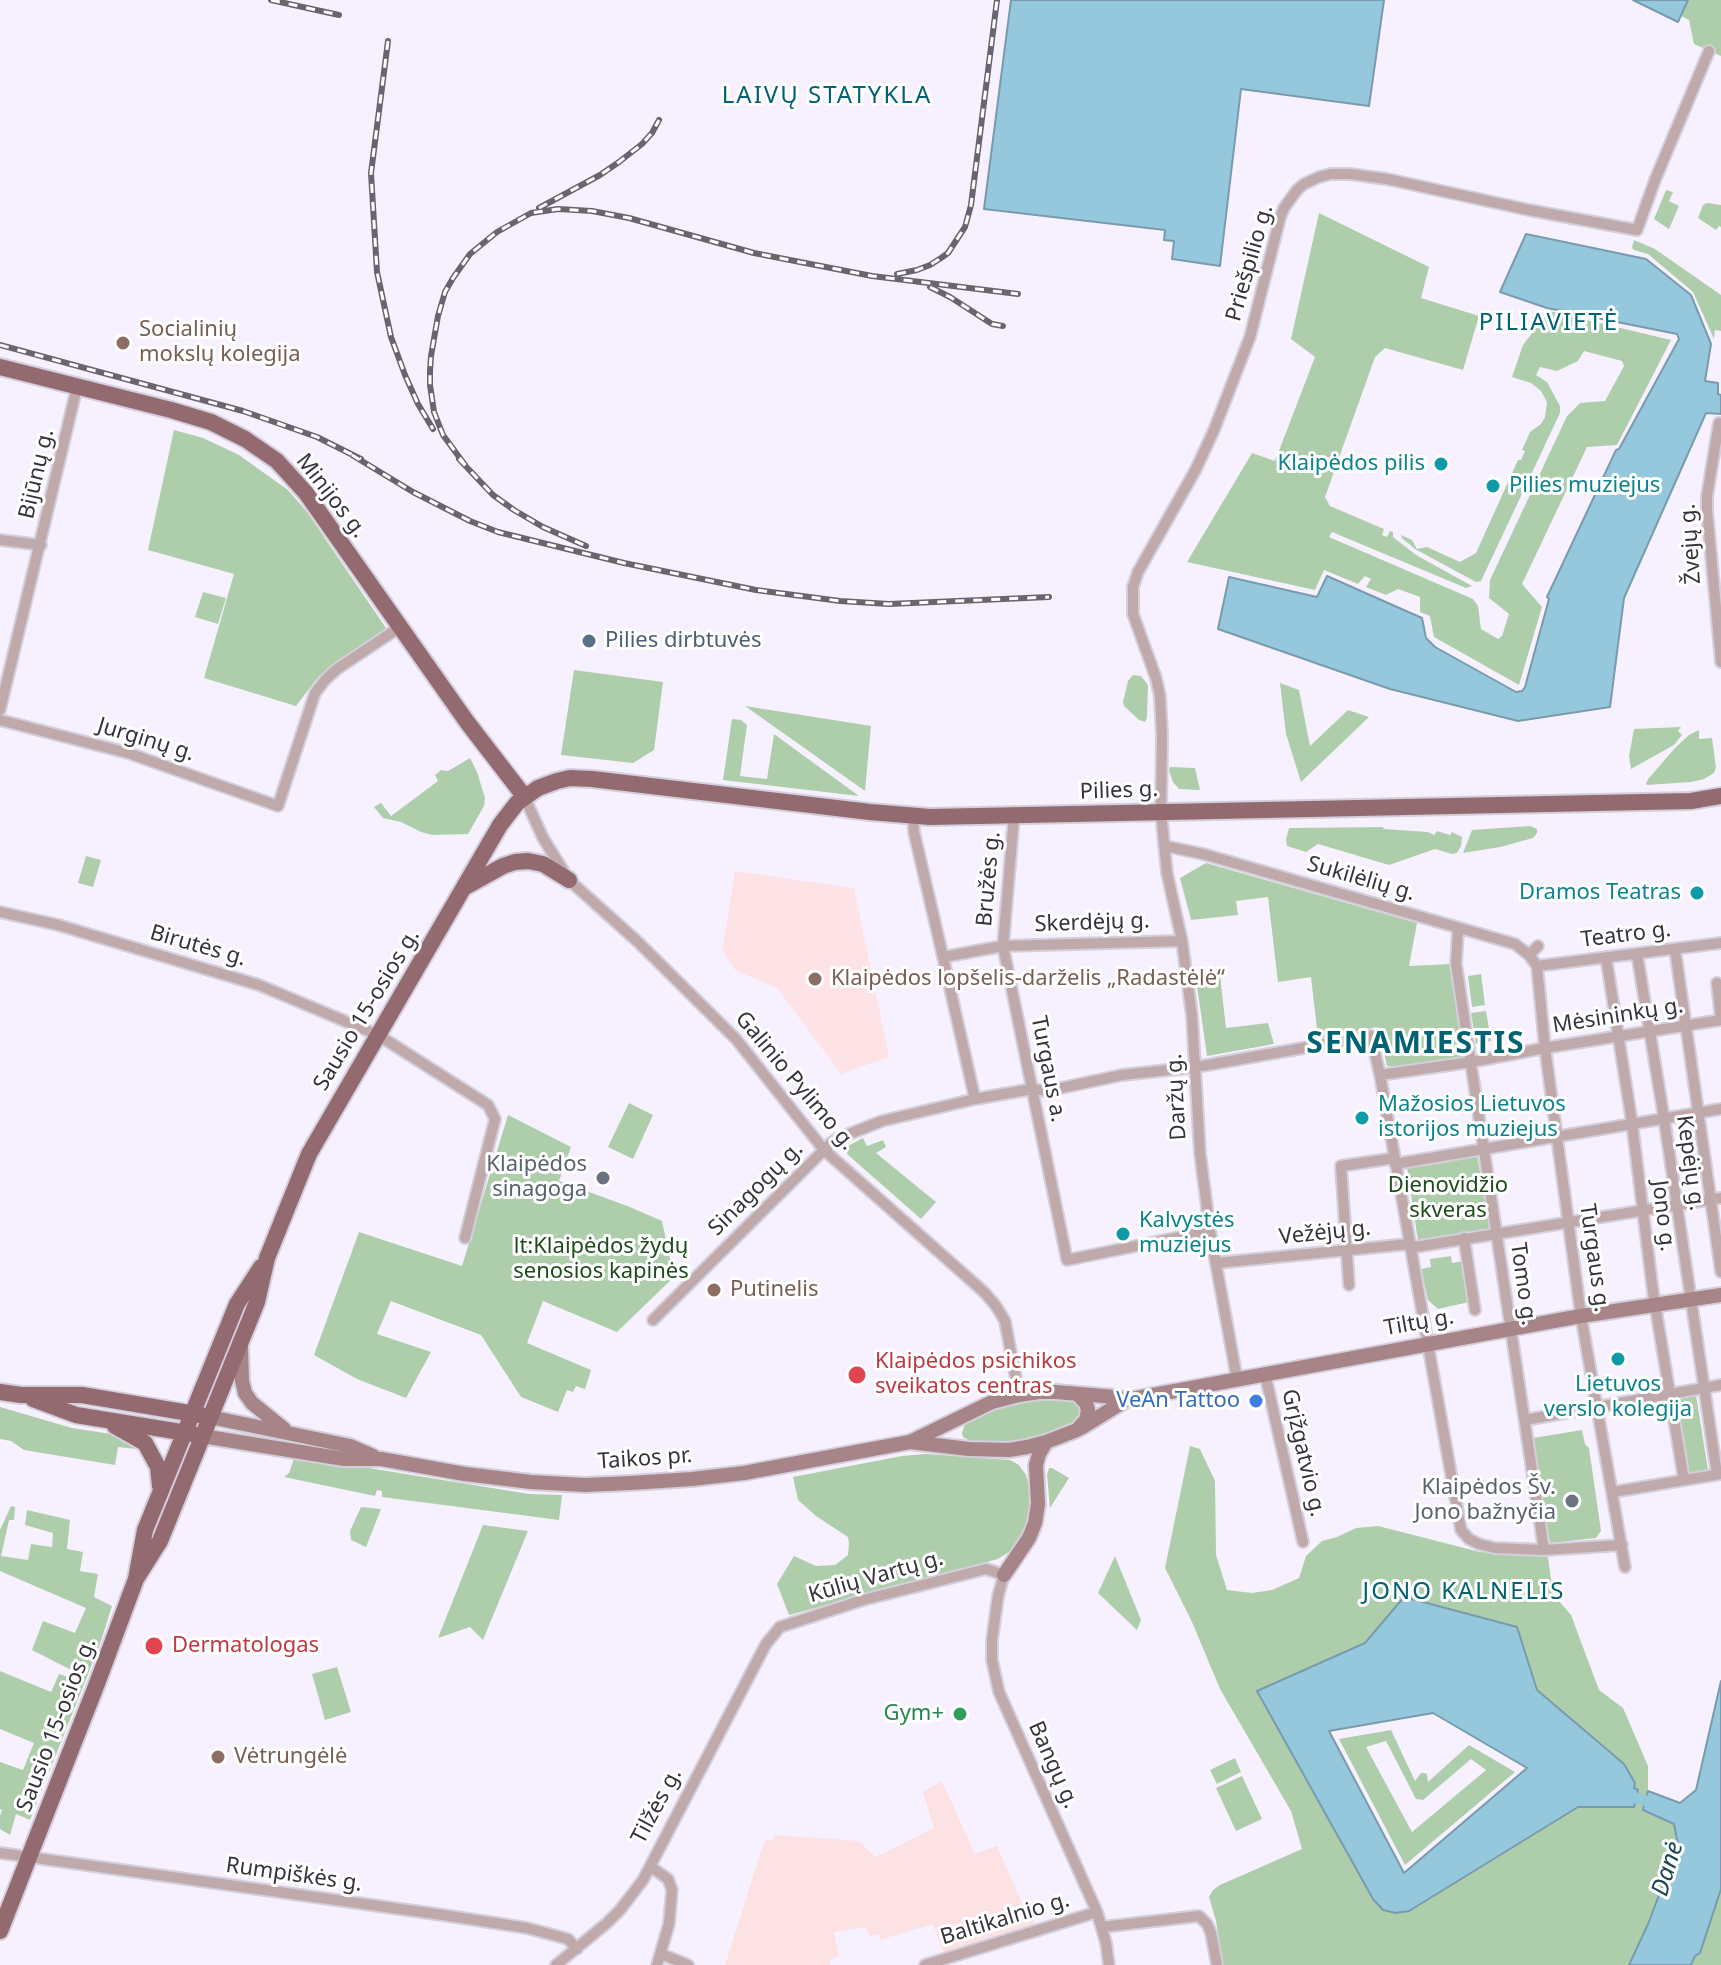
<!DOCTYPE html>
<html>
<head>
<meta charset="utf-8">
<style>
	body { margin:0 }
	canvas { display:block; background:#f7f1ff }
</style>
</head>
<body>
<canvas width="1721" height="1965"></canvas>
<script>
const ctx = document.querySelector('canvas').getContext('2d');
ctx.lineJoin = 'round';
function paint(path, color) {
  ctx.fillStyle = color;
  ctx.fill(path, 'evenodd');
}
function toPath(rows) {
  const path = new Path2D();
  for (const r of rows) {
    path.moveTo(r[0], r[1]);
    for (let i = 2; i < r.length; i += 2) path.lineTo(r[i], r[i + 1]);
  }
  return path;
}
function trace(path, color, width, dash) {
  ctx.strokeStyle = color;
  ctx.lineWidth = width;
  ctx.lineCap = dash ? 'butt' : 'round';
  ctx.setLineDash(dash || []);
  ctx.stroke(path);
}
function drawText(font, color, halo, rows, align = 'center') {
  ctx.font = font + ' "Noto Sans",sans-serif';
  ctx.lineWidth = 6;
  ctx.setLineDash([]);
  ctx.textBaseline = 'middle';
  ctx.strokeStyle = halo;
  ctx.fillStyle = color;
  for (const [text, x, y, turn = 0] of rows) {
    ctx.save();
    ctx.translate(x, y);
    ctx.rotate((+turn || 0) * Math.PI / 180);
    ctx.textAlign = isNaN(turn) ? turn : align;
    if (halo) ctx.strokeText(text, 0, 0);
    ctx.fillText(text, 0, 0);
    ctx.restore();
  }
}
const education = toPath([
	[735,871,854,888,889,1057,841,1074,777,988,735,970,722,951]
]);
const medical = toPath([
	[942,1781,975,1854,997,1846,1023,1905,1029,1902,1035,1925,970,1945,944,1955,933,1924,880,1940,879,1934,871,1936,865,1927,834,1932,839,1957,830,1959,830,1965,725,1965,762,1848,767,1839,771,1841,775,1835,859,1841,876,1857,934,1828,923,1792]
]);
const green = toPath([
	[1688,0,1721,0,1721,56,1694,44,1689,20,1681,16],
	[1666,190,1673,192,1669,201,1679,206,1669,229,1654,219],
	[1707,203,1721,205,1721,227,1719,226,1716,230,1698,218,1703,205],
	[1319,213,1429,267,1421,298,1479,316,1463,370,1385,348,1375,357,1325,497,1330,506,1384,529,1382,535,1387,537,1390,531,1393,532,1393,537,1416,555,1472,586,1466,588,1332,532,1329,537,1473,599,1478,606,1481,629,1498,639,1502,636,1509,614,1489,598,1490,580,1567,416,1580,403,1605,401,1624,366,1622,361,1584,351,1578,361,1557,371,1540,367,1536,375,1547,382,1560,406,1560,413,1481,581,1476,582,1415,549,1402,538,1401,535,1412,540,1417,549,1427,547,1460,562,1476,553,1518,460,1521,460,1525,451,1522,450,1530,432,1541,424,1545,417,1547,402,1541,391,1531,383,1512,377,1523,345,1549,311,1671,340,1617,445,1587,447,1522,584,1542,607,1519,685,1434,637,1430,616,1420,612,1420,597,1398,589,1386,595,1366,587,1371,579,1365,576,1358,584,1324,570,1315,590,1187,562,1252,453,1275,461,1315,357,1291,339],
	[1634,240,1655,249,1721,295,1721,331,1715,330,1714,339,1693,292,1648,254,1634,250,1632,248],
	[174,430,203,438,239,455,288,490,307,512,386,628,319,676,296,706,204,678,234,574,148,550],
	[203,592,226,598,218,624,195,617],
	[574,670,663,682,654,750,633,763,561,755],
	[1133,675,1141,676,1148,685,1147,718,1145,722,1139,720,1124,706,1123,702,1128,681],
	[1280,683,1299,690,1310,746,1348,710,1369,717,1301,782,1286,734],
	[745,706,871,726,865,791],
	[732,719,741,720,747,725,740,776,767,779,774,734,859,796,723,780],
	[1681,727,1678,731,1682,735,1674,745,1631,769,1629,756,1634,729],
	[1699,730,1699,739,1712,738,1716,768,1714,773,1704,779,1691,782,1647,785,1646,783,1649,778,1675,748,1689,735],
	[470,758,477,772,485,798,484,806,468,834,432,835,421,832,401,822,383,818,374,807,381,803,391,816,438,781,435,775,441,770,448,771],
	[1170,767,1195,768,1200,790,1179,789,1173,782,1169,771],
	[1530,826,1537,829,1537,833,1533,838,1500,847,1463,853,1472,830],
	[1383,827,1384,829,1428,832,1434,835,1437,831,1450,835,1452,832,1462,837,1461,846,1457,853,1452,854,1435,849,1389,865,1318,844,1306,852,1287,846,1286,839,1289,828],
	[86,856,101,860,93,887,78,883],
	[1206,863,1417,923,1409,966,1452,964,1465,1058,1409,1067,1387,1066,1378,1027,1318,1038,1311,977,1278,982,1268,897,1236,901,1238,915,1191,920,1180,878],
	[1481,974,1485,1005,1472,1007,1468,976],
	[1220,975,1226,1028,1268,1023,1274,1044,1207,1056,1196,979],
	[1486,1011,1491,1041,1476,1044,1471,1013],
	[629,1103,653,1115,633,1159,608,1147],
	[508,1115,571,1147,559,1181,630,1207,662,1221,674,1277,617,1332,543,1301,527,1343,591,1370,585,1389,576,1386,573,1392,567,1390,558,1412,521,1397,481,1335,391,1301,377,1334,431,1352,406,1398,357,1379,314,1355,359,1232,462,1266],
	[863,1138,867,1146,883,1140,886,1147,876,1153,936,1202,921,1219,847,1154,848,1146],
	[1477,1155,1490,1230,1418,1241,1407,1167],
	[1451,1256,1452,1263,1464,1261,1469,1302,1438,1309,1428,1300,1421,1269,1431,1267,1430,1259],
	[1696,1395,1708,1470,1688,1473,1674,1398],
	[1046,1398,1076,1401,1080,1403,1083,1413,1077,1423,1037,1439,1003,1444,974,1443,963,1437,962,1433,966,1421,983,1412,1018,1401],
	[0,1407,72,1428,124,1436,145,1450,118,1447,115,1465,24,1450,11,1441,0,1439],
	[1582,1430,1585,1444,1589,1448,1601,1531,1596,1538,1550,1543,1533,1438],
	[1190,1446,1200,1449,1215,1481,1216,1555,1227,1590,1252,1593,1272,1590,1299,1578,1306,1556,1322,1541,1337,1537,1356,1528,1378,1526,1480,1552,1548,1557,1553,1594,1571,1615,1599,1690,1623,1708,1648,1766,1648,1791,1643,1810,1674,1824,1678,1845,1648,1924,1629,1965,1223,1965,1216,1921,1209,1897,1213,1890,1220,1885,1302,1849,1291,1811,1220,1689,1192,1622,1165,1568],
	[1517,1627,1537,1690,1624,1764,1634,1787,1638,1791,1634,1807,1578,1807,1409,1911,1258,1691,1365,1643],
	[926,1454,1010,1460,1019,1465,1026,1475,1029,1487,1032,1511,1030,1522,1015,1548,998,1559,789,1615,777,1584,794,1556,816,1566,835,1565,848,1555,849,1544,848,1537,816,1516,798,1500,793,1477,902,1456],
	[295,1456,529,1494,562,1495,559,1520,382,1497,382,1491,377,1490,375,1496,284,1477,289,1473],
	[1049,1468,1052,1468,1069,1478,1050,1508,1047,1475],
	[11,1506,15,1507,14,1520,9,1520,1,1556,28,1560,31,1544,52,1547,53,1533,25,1525,27,1510,70,1520,67,1549,83,1552,80,1571,98,1574,94,1597,112,1606,100,1644,30,1820,16,1814,10,1835,0,1829,0,1816,2,1810,0,1809,0,1762,23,1770,34,1743,0,1729,0,1671,51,1692,59,1674,77,1680,79,1674,32,1650,43,1621,75,1633,86,1608,0,1571,0,1530],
	[361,1507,381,1509,366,1547,351,1540,350,1531],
	[483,1525,528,1531,483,1640,470,1627,438,1638],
	[1115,1556,1141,1620,1137,1630,1098,1593],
	[337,1667,351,1712,325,1720,312,1674],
	[1391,1730,1415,1781,1421,1773,1424,1773,1427,1774,1428,1782,1469,1745,1515,1772,1405,1865,1339,1739],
	[1386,1741,1416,1799,1423,1800,1471,1759,1486,1770,1412,1832,1366,1747],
	[1235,1758,1241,1772,1217,1784,1210,1770],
	[1242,1776,1262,1819,1236,1831,1216,1788],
	[1721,1889,1721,1965,1691,1965,1695,1955,1700,1953]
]);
const water = toPath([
	[1011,0,1384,0,1369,106,1241,89,1220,266,1172,259,1174,241,1164,240,1165,230,984,209,1011,0],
	[1633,0,1688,0,1678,22,1633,0],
	[1526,234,1646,259,1691,295,1711,344,1705,381,1718,383,1718,394,1721,395,1721,414,1706,413,1624,598,1610,707,1518,721,1390,689,1218,629,1229,577,1317,597,1327,576,1422,618,1426,638,1435,647,1516,692,1522,691,1525,687,1549,599,1547,597,1616,450,1619,449,1679,339,1677,334,1547,308,1500,292,1526,234],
	[1404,1597,1517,1627,1537,1690,1624,1764,1635,1783,1634,1788,1638,1790,1634,1807,1578,1807,1409,1911,1396,1913,1383,1910,1373,1899,1257,1691,1365,1643,1404,1597],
	[1433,1713,1527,1768,1404,1873,1329,1731,1433,1713],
	[1721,1681,1721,1889,1700,1953,1695,1956,1691,1965,1629,1965,1648,1924,1678,1845,1674,1824,1643,1810,1645,1801,1648,1791,1680,1803,1696,1790,1721,1681]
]);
const canal = toPath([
	[1636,1798,1656,1804]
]);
const street = toPath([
	[1719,423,1707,496,1707,511,1721,662],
	[0,540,41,545],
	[0,710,77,387],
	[0,720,128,753,278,806,315,693,325,680,337,669,400,627],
	[524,796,543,838,569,880,638,942,736,1039,824,1150,984,1292,996,1306,1005,1321,1019,1395],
	[913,816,914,832,943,957,1003,946,1182,941],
	[1014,816,1003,946,1067,1260,1210,1231],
	[1165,846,1203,854,1515,944,1529,955,1537,966,1545,1048,1581,1316,1625,1567],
	[0,912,58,925,259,985,378,1035,488,1105,495,1119,465,1238],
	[1458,929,1456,964,1544,1550],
	[1675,949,1721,1272],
	[1637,954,1664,1118,1717,1474],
	[1529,955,1538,946],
	[943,957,975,1099],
	[1606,957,1632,1123,1653,1292,1684,1480],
	[1537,966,1721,943],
	[1717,983,1721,1020],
	[1380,1075,1471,1062,1545,1048,1721,1020],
	[1395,1164,1721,1109],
	[1464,1238,1475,1310],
	[1217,1263,1409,1244,1415,1247,1721,1198],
	[1349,1285,1341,1166,1395,1158],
	[653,1320,831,1143,839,1138,882,1121,975,1099,1032,1089,1047,1091,1122,1075,1196,1067,1371,1036,1380,1075,1461,1530,1469,1539,1479,1544,1495,1548,1544,1550,1622,1545],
	[1265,1374,1303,1542],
	[1237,1379,1210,1231,1200,1153,1192,1016,1182,941,1167,873,1161,812,1162,736,1160,696,1156,678,1133,614,1133,587,1138,572,1196,469,1214,430,1250,337,1280,218,1284,208,1297,190,1304,184,1319,177,1331,174,1350,174,1387,179,1529,210,1637,230,1655,180,1709,51],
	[1525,1420,1721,1385],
	[1613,1492,1721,1474],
	[0,1853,443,1915,527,1928,568,1939,577,1949],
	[651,1867,668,1879,672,1890,669,1924,657,1965],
	[1102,1927,1199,1916,1207,1924,1211,1933,1217,1965],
	[661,1954,688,1965],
	[556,1965,607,1923,620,1910,643,1880,766,1644,780,1627,863,1600,986,1569,1004,1575,998,1596,992,1640,992,1660,999,1692,1097,1912,1106,1943,1109,1965],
	[925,1965,1097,1912]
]);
const secondary = toPath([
	[241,1348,242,1381,245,1393,252,1403,284,1429],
	[210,1417,350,1446,373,1456],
	[1081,1428,1126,1400],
	[202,1436,344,1459,381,1459,465,1474,531,1482,585,1485,631,1483,692,1479,744,1473,910,1442,969,1449,1009,1450,1027,1447,1046,1442,1077,1430,1086,1420,1088,1410,1086,1403,1077,1394],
	[910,1442,992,1402,1019,1395,1039,1392,1056,1392,1115,1397,1126,1400,1581,1316,1721,1295],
	[1004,1575,1029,1538,1035,1523,1038,1504,1036,1465,1039,1454,1046,1442]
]);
const primary = toPath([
	[0,367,171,410,211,422,245,439,277,461,306,493,467,722,524,796],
	[467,886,503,866,515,862,528,861,543,864,569,880],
	[0,1392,21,1395,82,1395,201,1415],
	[33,1399,76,1415,193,1434],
	[115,1426,145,1443,158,1467,160,1486],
	[136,1579,160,1541,257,1302,267,1258,309,1154,500,825,517,803,538,788,557,781,570,778,592,779,870,812,930,817,1691,801,1721,796],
	[0,1931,98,1681,136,1579,145,1530,237,1304,261,1267]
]);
const rail = toPath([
	[271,0,339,15],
	[388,41,371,173,377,272,391,337,405,375,418,404,433,429],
	[539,208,600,175,619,162,642,144,652,133,659,120],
	[897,274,917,270,930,265,941,258,948,253,965,227,971,205,997,0],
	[930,287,950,297,992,324,1003,326],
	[0,345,243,411,317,437,361,459],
	[352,455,413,492,470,521,498,532,624,563,756,590,840,601,889,604,1049,597],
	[459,459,493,495,514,510,543,527,586,546],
	[465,465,443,435,434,412,430,385,430,371,431,356,438,316,445,292,453,278,470,254,497,232,531,213,558,209,592,211,629,218,754,253,872,276,1018,294]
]);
const markers = [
	[123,343,8,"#8d6e63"],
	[1441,464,8,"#0f9aa8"],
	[1493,486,8,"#0f9aa8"],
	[589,641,8,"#5c6f8a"],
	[1697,893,8,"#0f9aa8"],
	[815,979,8,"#8d6e63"],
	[1362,1118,8,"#0f9aa8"],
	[603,1178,8,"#6b7280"],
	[1123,1234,8,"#0f9aa8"],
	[714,1290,8,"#8d6e63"],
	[1618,1359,8,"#0f9aa8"],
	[857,1375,10,"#e0444e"],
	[1256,1401,8,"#3f7fe0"],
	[1572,1501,8,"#6b7280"],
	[154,1646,10,"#e0444e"],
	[960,1714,8,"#2e9e5b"],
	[218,1757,8,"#8d6e63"]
];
const streetNames = [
	["Priešpilio g.",1250,263,-74],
	["Bijūnų g.",37,474,-77],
	["Minijos g.",331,496,52],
	["Žvejų g.",1691,544,-94],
	["Jurginų g.",146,740,17],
	["Pilies g.",1119,791,-2],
	["Bružės g.",989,879,-85],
	["Sukilėlių g.",1361,879,16],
	["Skerdėjų g.",1092,923,-2],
	["Teatro g.",1626,935,-7],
	["Birutės g.",198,946,16],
	["Sausio 15-osios g.",367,1010,-59],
	["Mėsininkų g.",1618,1016,-9],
	["Turgaus a.",1048,1069,79],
	["Galinio Pylimo g.",795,1081,50],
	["Daržų g.",1177,1097,-93],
	["Kepėjų g.",1690,1163,82],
	["Sinagogų g.",756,1189,-45],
	["Jono g.",1663,1216,83],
	["Vežėjų g.",1325,1233,-6],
	["Turgaus g.",1594,1258,82],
	["Tomo g.",1523,1284,82],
	["Tiltų g.",1419,1323,-10],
	["Grįžgatvio g.",1303,1453,77],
	["Taikos pr.",645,1459,-4],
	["Kūlių Vartų g.",876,1577,-16],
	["Sausio 15-osios g.",57,1725,-69],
	["Bangų g.",1053,1765,66],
	["Tilžės g.",657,1806,-62],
	["Rumpiškės g.",294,1875,8],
	["Baltikalnio g.",1005,1919,-17]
];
const educationNames = [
	["Socialinių",139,330],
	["mokslų kolegija",139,355],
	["Klaipėdos lopšelis-darželis „Radastėlė“",831,979],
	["Putinelis",730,1290],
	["Vėtrungėlė",234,1757]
];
const cultureNames = [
	["Klaipėdos pilis",1425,464,"right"],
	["Pilies muziejus",1509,486],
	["Dramos Teatras",1681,893,"right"],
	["Mažosios Lietuvos",1378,1105],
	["istorijos muziejus",1378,1130],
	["Kalvystės",1139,1221],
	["muziejus",1139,1246],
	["Lietuvos",1618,1385,"center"],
	["verslo kolegija",1618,1410,"center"]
];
const serviceNames = [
	["Pilies dirbtuvės",605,641]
];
const worshipNames = [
	["Klaipėdos",587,1165],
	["sinagoga",587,1190],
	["Klaipėdos Šv.",1556,1488],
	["Jono bažnyčia",1556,1513]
];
const parkNames = [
	["Dienovidžio",1448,1186],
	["skveras",1448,1211],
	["lt:Klaipėdos žydų",601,1247],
	["senosios kapinės",601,1272]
];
const healthNames = [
	["Klaipėdos psichikos",875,1362],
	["sveikatos centras",875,1387],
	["Dermatologas",172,1646]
];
const shopNames = [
	["VeAn Tattoo",1240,1401]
];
const leisureNames = [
	["Gym+",944,1714]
];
const neighbourhoodNames = [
	["LAIVŲ STATYKLA",827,96],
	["PILIAVIETĖ",1549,323],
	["JONO KALNELIS",1464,1592]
];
const waterNames = [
	["Danė",1668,1869,-73]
];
const districtNames = [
	["SENAMIESTIS",1416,1044]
];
paint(education, '#fde2e6');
paint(medical, '#fde2e4');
paint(green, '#aeceab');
paint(water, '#95c8dd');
trace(water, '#799bad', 2);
trace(canal, '#95c8dd', 11);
trace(street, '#d4cfdc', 14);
trace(secondary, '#d4cfdc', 18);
trace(primary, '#d4cfdc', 20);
trace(street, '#c0a9ab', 10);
trace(secondary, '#a68488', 14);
trace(primary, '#926a6f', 16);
trace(rail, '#69656f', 6);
trace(rail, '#fff', 3, [9]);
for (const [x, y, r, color] of markers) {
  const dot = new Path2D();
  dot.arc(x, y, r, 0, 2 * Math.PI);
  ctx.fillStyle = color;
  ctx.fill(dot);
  trace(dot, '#fff', 3);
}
drawText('22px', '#37333c', '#fff', streetNames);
drawText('22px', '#785e54', '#fff', educationNames, 'left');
drawText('22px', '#0d838f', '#fff', cultureNames, 'left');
drawText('22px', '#4e5e75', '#fff', serviceNames, 'left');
drawText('22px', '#5b616d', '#fff', worshipNames, 'right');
drawText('22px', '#1f4c1c', '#fff', parkNames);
drawText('22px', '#be3a42', '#fff', healthNames, 'left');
drawText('22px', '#366cbe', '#fff', shopNames, 'right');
drawText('22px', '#27864d', '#fff', leisureNames, 'right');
ctx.letterSpacing = '2px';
drawText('24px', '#006272', '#fff', neighbourhoodNames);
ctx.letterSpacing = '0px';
drawText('italic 24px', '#184454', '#fff', waterNames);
ctx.letterSpacing = '2px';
drawText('bold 30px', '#006272', '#fff', districtNames);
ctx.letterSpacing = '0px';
</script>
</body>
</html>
